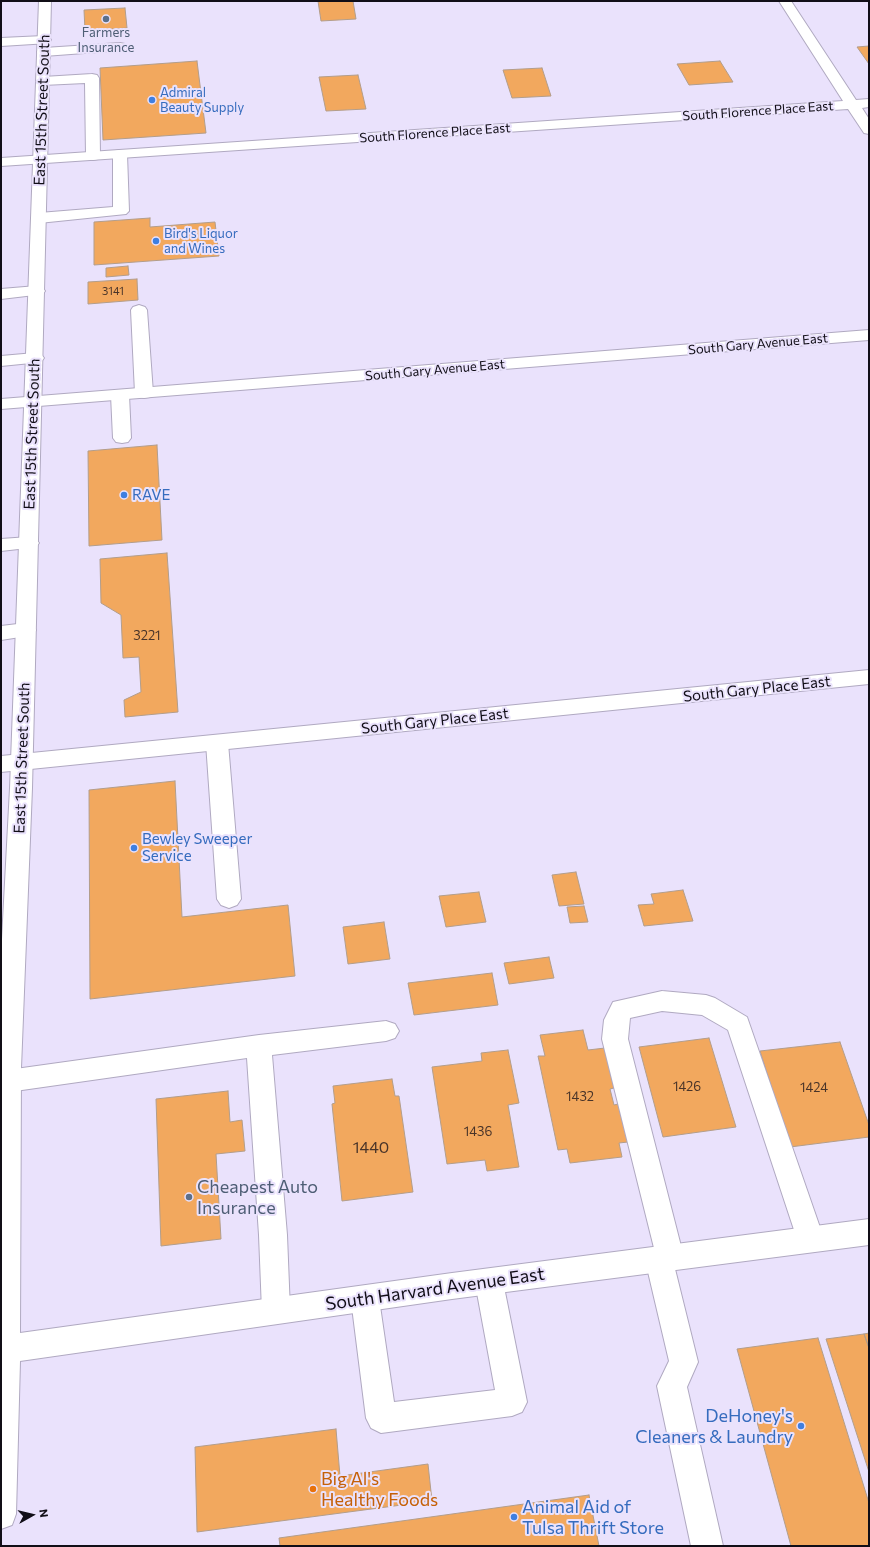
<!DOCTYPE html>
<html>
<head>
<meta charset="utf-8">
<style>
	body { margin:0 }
	#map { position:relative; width:870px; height:1547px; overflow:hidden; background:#eae2fc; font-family:Commissioner,sans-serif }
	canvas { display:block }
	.frame { position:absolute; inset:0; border:2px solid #110e17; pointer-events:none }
	.north { position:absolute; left:12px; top:1495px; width:40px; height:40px; -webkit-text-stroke:3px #eae2fc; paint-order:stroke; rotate:82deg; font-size:11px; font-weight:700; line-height:16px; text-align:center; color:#110e17 }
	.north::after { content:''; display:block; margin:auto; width:14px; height:18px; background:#110e17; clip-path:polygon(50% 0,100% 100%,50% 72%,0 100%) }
</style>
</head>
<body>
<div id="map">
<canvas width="870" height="1547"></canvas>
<div class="frame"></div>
<div class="north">N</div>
</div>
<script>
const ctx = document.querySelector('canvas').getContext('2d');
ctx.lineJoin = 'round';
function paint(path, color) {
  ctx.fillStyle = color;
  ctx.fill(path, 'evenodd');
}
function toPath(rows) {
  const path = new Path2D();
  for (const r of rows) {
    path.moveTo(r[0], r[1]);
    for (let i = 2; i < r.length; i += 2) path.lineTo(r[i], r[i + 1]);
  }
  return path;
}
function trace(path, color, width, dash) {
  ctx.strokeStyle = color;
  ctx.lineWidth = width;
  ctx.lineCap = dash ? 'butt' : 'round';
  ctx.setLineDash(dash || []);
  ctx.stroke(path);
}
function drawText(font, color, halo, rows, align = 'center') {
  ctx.font = font + ' Commissioner,sans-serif';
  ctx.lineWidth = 4;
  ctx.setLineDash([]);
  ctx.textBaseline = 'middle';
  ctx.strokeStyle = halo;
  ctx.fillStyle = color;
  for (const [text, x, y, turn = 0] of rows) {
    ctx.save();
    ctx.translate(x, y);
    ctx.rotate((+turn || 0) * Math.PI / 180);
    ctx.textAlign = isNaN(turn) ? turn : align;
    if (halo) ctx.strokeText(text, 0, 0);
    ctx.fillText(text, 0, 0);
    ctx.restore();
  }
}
const building = toPath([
	[318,1,353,1,356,19,321,21,318,1],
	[125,8,127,28,85,31,84,10,125,8],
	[869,46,869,64,857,47,869,46],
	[197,61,206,133,103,140,100,68,197,61],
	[720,61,733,82,689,85,677,64,720,61],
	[542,68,551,96,512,98,503,70,542,68],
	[358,75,366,109,326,111,319,77,358,75],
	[150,218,150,227,215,222,219,256,94,265,94,222,150,218],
	[128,266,129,275,106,277,106,268,128,266],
	[137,279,138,300,88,304,88,282,137,279],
	[157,445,162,540,89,546,88,451,157,445],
	[167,553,178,712,125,717,124,700,141,692,139,657,123,658,121,615,101,603,100,559,167,553],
	[175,781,182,917,288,905,295,976,90,999,89,790,175,781],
	[576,872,584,904,559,906,552,875,576,872],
	[683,890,693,921,644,926,638,905,654,904,651,894,683,890],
	[479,892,486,922,446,927,439,896,479,892],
	[584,906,588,922,570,923,567,907,584,906],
	[384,922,390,959,348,964,343,927,384,922],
	[549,957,554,978,509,984,504,963,549,957],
	[492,973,498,1005,414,1015,408,983,492,973],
	[583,1030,588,1050,605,1048,614,1088,610,1089,614,1105,618,1104,628,1142,619,1143,622,1157,570,1163,567,1149,558,1150,538,1056,545,1056,540,1035,583,1030],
	[709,1038,736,1127,663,1137,639,1047,709,1038],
	[840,1042,869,1125,869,1137,790,1147,760,1051,840,1042],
	[508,1050,519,1103,508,1105,519,1167,487,1171,485,1160,447,1164,432,1067,482,1061,481,1053,508,1050],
	[392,1079,395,1096,399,1096,413,1192,342,1201,332,1104,335,1103,333,1086,392,1079],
	[228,1091,230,1122,242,1120,245,1151,216,1154,221,1239,161,1246,156,1099,228,1091],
	[869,1333,869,1348,864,1334,869,1333],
	[864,1334,869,1348,869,1472,826,1339,864,1334],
	[818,1338,869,1503,869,1546,791,1546,737,1349,818,1338],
	[336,1429,340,1476,428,1464,432,1501,197,1532,195,1447,336,1429],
	[589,1495,599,1546,280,1546,279,1538,589,1495]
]);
const lane = toPath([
	[44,36,49,37,51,40,49,43,1,46,1,38,44,36],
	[120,43,125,44,127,47,125,50,44,56,39,55,37,52,39,49,44,48,120,43],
	[92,74,97,75,99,78,100,156,98,159,93,160,88,159,86,156,85,83,43,85,38,84,36,81,38,78,43,77,92,74],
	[120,150,125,151,127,154,129,211,126,214,39,223,34,221,31,218,34,215,39,213,113,207,113,154,115,151,120,150],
	[37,286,43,288,45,291,43,294,1,299,1,289,37,286],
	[139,305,145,307,147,310,153,393,150,397,144,398,138,397,135,393,131,310,133,307,139,305],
	[35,353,41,354,44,358,41,362,1,366,1,356,35,353],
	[120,390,126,391,129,395,131,438,128,442,122,443,116,442,113,438,111,395,114,391,120,390],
	[29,537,36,539,39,543,36,547,1,551,1,539,29,537],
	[26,623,33,625,36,630,33,635,1,640,1,626,26,623],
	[217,735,225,737,228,743,241,899,237,905,229,908,221,905,217,899,206,743,209,737,217,735],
	[662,991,706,995,715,998,747,1017,824,1239,820,1248,810,1252,800,1248,728,1030,702,1015,662,1011,630,1018,628,1039,684,1258,680,1267,675,1269,698,1362,687,1387,723,1546,691,1546,657,1386,669,1361,645,1259,649,1250,654,1248,602,1039,604,1020,613,1002,662,991],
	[386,1021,395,1024,399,1031,395,1038,386,1041,272,1055,287,1235,290,1311,286,1320,276,1324,266,1320,262,1311,259,1235,247,1058,8,1092,1,1089,1,1073,8,1070,259,1035,386,1021],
	[489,1269,499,1273,503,1282,527,1402,522,1412,512,1416,381,1433,371,1428,366,1418,351,1299,355,1290,365,1286,375,1290,379,1299,394,1402,495,1390,475,1282,479,1273,489,1269]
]);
const street = toPath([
	[779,1,791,1,856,100,869,99,869,107,862,108,869,119,869,134,864,133,848,109,1,166,1,158,843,101,779,1],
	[869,330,869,340,1,409,1,399,869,330],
	[869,670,869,684,1,772,1,756,869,670]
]);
const secondary = toPath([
	[39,1,51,1,32,788,21,1068,20,1333,452,1273,869,1219,869,1245,452,1299,20,1361,16,1514,12,1525,1,1529,1,958,10,788,39,1]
]);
const markers = [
	[106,19,4,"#5c6f8a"],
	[152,100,4,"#3f7fe0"],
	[156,241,4,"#3f7fe0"],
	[124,495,4,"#3f7fe0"],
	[134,848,4,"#3f7fe0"],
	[189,1197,4,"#5c6f8a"],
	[801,1426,4,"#3f7fe0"],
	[313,1489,4,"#e8710a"],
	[514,1517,4,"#3f7fe0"]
];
const farNumbernames = [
	["3141",113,291]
];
const farServicenames = [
	["Farmers",106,33],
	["Insurance",106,48]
];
const farShopnames = [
	["Admiral",160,93],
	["Beauty Supply",160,108],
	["Bird's Liquor",164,234],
	["and Wines",164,249]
];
const farStreetnames = [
	["South Florence Place East",758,111,-4],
	["South Florence Place East",435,133,-4],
	["South Gary Avenue East",758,344,-5],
	["South Gary Avenue East",435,370,-5]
];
const numberNames = [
	["3221",147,636],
	["1426",687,1087],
	["1424",814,1088],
	["1432",580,1097],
	["1436",478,1132]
];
const streetNames = [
	["East 15th Street South",42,110,-88],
	["East 15th Street South",32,434,-88],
	["South Gary Place East",757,689,-6],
	["South Gary Place East",435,721,-6],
	["East 15th Street South",22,758,-88]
];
const shopNames = [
	["RAVE",132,495],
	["Bewley Sweeper",142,839],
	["Service",142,856]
];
const nearNumbernames = [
	["1440",371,1148]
];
const nearServicenames = [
	["Cheapest Auto",197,1187],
	["Insurance",197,1208]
];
const nearStreetnames = [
	["South Harvard Avenue East",435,1289,-8]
];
const nearShopnames = [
	["DeHoney's",793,1416],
	["Cleaners & Laundry",793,1437],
	["Animal Aid of",522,1507,"left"],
	["Tulsa Thrift Store",522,1528,"left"]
];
const nearFoodnames = [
	["Big Al's",321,1479],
	["Healthy Foods",321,1500]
];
paint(building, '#f2a85e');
trace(building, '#b29d8b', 1);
trace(lane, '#b0a9c1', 2);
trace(street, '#b0a9c1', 2);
trace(secondary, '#b0a9c1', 2);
paint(lane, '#fff');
paint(street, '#fff');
paint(secondary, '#fff');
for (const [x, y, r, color] of markers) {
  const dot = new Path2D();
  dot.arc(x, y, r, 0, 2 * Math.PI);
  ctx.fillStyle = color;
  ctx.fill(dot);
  trace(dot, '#eae2fc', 1.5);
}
drawText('11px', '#493429', null, farNumbernames);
drawText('13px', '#4e5e75', '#eae2fc', farServicenames);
drawText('13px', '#366cbe', '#eae2fc', farShopnames, 'left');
drawText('13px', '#110e17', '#eae2fc', farStreetnames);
drawText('13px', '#493429', null, numberNames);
drawText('15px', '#110e17', '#eae2fc', streetNames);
drawText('15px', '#366cbe', '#eae2fc', shopNames, 'left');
drawText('16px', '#493429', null, nearNumbernames);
drawText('18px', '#4e5e75', '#eae2fc', nearServicenames, 'left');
drawText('18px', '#110e17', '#eae2fc', nearStreetnames);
drawText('18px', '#366cbe', '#eae2fc', nearShopnames, 'right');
drawText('18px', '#c56008', '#eae2fc', nearFoodnames, 'left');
</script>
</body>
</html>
